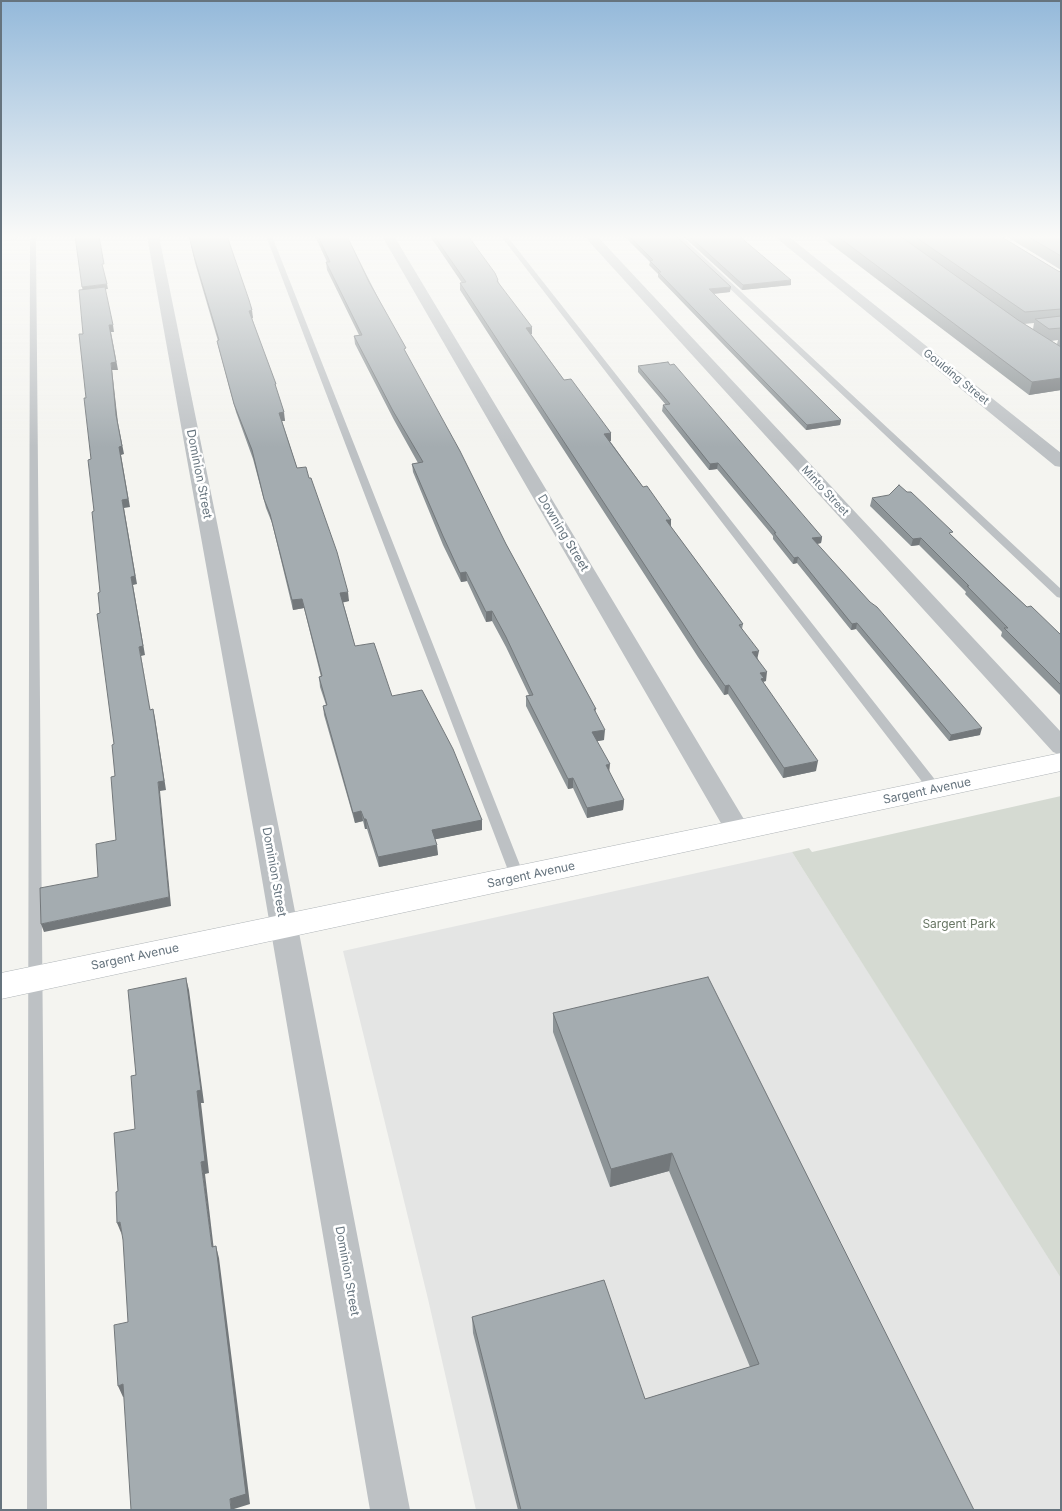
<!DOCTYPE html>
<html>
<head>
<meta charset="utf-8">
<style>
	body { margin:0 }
	#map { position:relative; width:1062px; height:1511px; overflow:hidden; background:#f4f4f0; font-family:Inter,sans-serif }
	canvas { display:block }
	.frame { position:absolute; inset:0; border:2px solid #66747e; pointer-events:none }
</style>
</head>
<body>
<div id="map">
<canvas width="1062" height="1511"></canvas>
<div class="frame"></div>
</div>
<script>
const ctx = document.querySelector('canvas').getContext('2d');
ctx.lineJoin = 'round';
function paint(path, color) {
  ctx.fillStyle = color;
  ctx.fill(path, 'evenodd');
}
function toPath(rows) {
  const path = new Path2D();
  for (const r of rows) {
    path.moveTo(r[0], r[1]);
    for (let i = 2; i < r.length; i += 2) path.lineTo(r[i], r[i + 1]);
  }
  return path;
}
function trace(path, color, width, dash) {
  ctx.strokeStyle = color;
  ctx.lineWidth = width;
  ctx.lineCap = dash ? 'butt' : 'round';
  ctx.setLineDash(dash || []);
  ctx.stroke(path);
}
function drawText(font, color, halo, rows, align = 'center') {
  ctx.font = font + ' Inter,sans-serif';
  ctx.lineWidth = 5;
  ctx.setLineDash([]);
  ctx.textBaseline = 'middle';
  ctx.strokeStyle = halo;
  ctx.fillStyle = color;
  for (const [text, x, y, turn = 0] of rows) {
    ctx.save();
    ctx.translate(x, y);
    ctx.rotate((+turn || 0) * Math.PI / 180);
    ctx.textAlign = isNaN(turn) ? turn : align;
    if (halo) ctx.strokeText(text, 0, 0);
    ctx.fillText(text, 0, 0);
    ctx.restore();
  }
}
const built = toPath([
	[792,852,1061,1276,1061,1510,476,1510,428,1299,343,951]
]);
const green = toPath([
	[1061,796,1061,1278,792,852,809,848,812,852]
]);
const lane = toPath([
	[33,236,39,236,36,240,47,1510,27,1510,30,240,33,236],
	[266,236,272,236,525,878,523,882,513,882,511,878,266,236],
	[501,236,507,236,940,786,941,789,940,792,930,792,501,236],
	[674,236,681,236,1061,589,1061,598,1057,597,674,236]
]);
const street = toPath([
	[147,236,159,236,282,844,410,1510,370,1510,256,844,147,236],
	[382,236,394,236,751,831,747,837,738,840,729,837,382,236],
	[584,236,597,236,1061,732,1061,755,1053,752,584,236],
	[774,236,788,236,1061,453,1061,467,1055,466,774,236]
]);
const secondary = toPath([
	[1,236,18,236,16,239,1,241,1,236],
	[1061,753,1061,771,1,999,1,973,1061,753]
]);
const wall = toPath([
	[189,236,227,236,253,318,252,318,277,392,285,421,282,421,297,468,349,601,343,602,355,646,482,820,482,830,435,839,438,855,379,867,367,829,365,829,363,821,355,823,324,715,323,706,326,705,320,687,319,677,321,677,304,608,293,610,272,523,266,508,253,459,236,412,219,349,217,341,218,341,195,263],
	[315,236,347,236,406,353,506,544,596,709,595,713,604,740,597,741,609,772,624,800,623,810,587,818,573,788,568,789,526,706,526,696,529,695,506,647,492,621,486,622,467,581,461,582,443,545,413,472,412,464,418,463,394,420,355,344,354,336,359,335,327,270,326,262,327,262],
	[430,236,468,236,498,280,499,283,532,334,531,334,564,380,611,433,611,441,610,441,643,487,671,520,671,527,743,624,742,629,758,659,766,681,763,682,816,771,783,778,728,694,724,695,698,657,460,290,460,283,462,283],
	[624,236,676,236,730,292,714,294,841,420,840,425,806,430,658,277,658,274,649,265,650,262],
	[683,236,739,236,791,285,742,290],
	[820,236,1000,236,1058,271,1061,272,1061,390,1029,395],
	[1034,323,1033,329,1024,324],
	[1058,340,1057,344,1051,341],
	[1006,236,1061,236,1061,270],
	[638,366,822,537,821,543,817,544,980,735,949,741,856,629,851,630,797,563,793,564,773,539,773,536,717,469,709,470,662,411,663,405,666,405,638,372],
	[872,498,952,536,1027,607,1061,635,1061,696,1001,636,1002,632,965,594,966,592,919,545,911,546,870,506],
	[553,1013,974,1510,518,1510,473,1333,472,1317,645,1399,750,1367,669,1171,610,1187,553,1032]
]);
const shadedWall = toPath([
	[791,280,791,285,742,290,743,285],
	[107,284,108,289,83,292,82,287],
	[731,287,730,292,709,294,709,289],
	[252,310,253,318,250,319,249,311],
	[109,325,113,325,114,332,111,332,118,370,112,370,118,423,124,454,121,455,130,507,124,508,137,584,133,585,145,655,141,656,152,718,139,647,122,500,119,447,111,363],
	[532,327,532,334,526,335,526,328],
	[1061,378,1061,390,1029,395,1032,382],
	[284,412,285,421,280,421,279,413],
	[841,420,840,425,806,430,807,425],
	[611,433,611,441,604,442,604,434],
	[718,463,717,469,709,470,710,464],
	[666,520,671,520,671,528],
	[822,537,821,543,811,545,812,538],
	[921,538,919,545,911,546,913,539],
	[798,557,797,563,793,564,794,558],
	[466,572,467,581,461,582,460,573],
	[348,592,349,601,341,603,340,593],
	[302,599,304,608,293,610,292,600],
	[492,611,492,621,486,622,486,612],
	[857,623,856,629,851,630,852,624],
	[759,651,757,660,752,652],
	[767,672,766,681,761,682,760,673],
	[729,685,728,694,724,695,725,686],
	[153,709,155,718,166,790,160,791,171,906,44,932,41,924,169,897,158,782],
	[982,728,980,735,949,741,951,735],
	[605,730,604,740,592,742,592,732],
	[818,761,816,771,783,778,784,768],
	[610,764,609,774,606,765],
	[573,778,573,788,568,789,568,779],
	[624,800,623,810,587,818,587,808],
	[361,811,363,821,355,823,353,813],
	[364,819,366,819,367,829,365,829],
	[482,820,482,830,432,840,432,830],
	[437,845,438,855,379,867,378,857],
	[186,978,189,990,204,1103,201,1103,209,1173,205,1174,215,1259,212,1247,201,1162,197,1091],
	[672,1153,669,1171,610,1187,611,1169],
	[120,1222,122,1235,117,1223],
	[216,1246,219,1258,250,1504,234,1509,234,1510,231,1510,230,1499],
	[123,1384,129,1395,123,1397,118,1386]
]);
const building = toPath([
	[75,236,99,236,104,264,102,264,107,284,82,287,75,236],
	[189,236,227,236,249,300,252,310,249,311,276,384,275,384,284,412,279,413,297,468,306,467,309,478,311,478,337,552,348,592,340,593,355,646,374,643,392,696,422,690,453,749,482,820,432,830,437,845,378,857,366,819,364,819,361,811,353,813,323,706,327,705,319,677,322,676,302,599,292,600,270,514,264,499,252,450,234,404,217,341,219,340,194,256,189,236],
	[318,236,347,236,369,282,406,348,404,349,460,451,506,544,596,709,594,709,605,730,592,732,610,764,606,765,624,800,587,808,573,778,568,779,526,696,533,695,506,637,492,611,486,612,466,572,460,573,443,536,412,464,423,462,393,411,354,336,362,335,326,262,330,262,318,236],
	[434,236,468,236,495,273,498,280,497,281,532,327,526,328,564,380,571,379,611,433,604,434,643,487,647,486,671,520,666,520,743,624,739,625,759,651,752,652,767,672,760,673,764,678,761,679,818,761,784,768,729,685,725,686,699,648,460,283,466,282,434,236],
	[629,236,676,236,731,287,709,289,841,420,807,425,658,272,661,272,650,261,653,260,629,236],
	[689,236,739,236,791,280,743,285,689,236],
	[837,236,900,236,1018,320,1061,347,1061,378,1032,382,837,236],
	[914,236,1000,236,1058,271,1061,272,1061,309,1025,312,914,236],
	[1027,236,1061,236,1061,256,1027,236],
	[105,287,113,325,109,325,116,362,111,363,116,415,122,446,119,447,128,499,122,500,135,576,131,577,143,646,139,647,150,710,153,709,164,781,158,782,169,897,41,924,40,888,98,877,96,844,116,840,111,777,115,776,112,745,114,744,97,614,100,613,98,593,100,592,92,512,94,511,88,460,91,459,84,398,86,398,79,334,83,334,79,290,105,287],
	[1061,316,1061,328,1049,329,1035,319,1061,316],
	[668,362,670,365,674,364,822,537,812,538,870,602,877,607,982,728,951,735,857,623,852,624,798,557,794,558,774,533,776,533,718,463,710,464,663,405,670,404,638,366,668,362],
	[899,485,907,492,911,492,953,532,949,533,999,581,1027,607,1031,606,1061,635,1061,685,1004,628,1008,628,967,586,969,586,921,538,913,539,872,498,889,495,899,485],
	[708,977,974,1510,521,1510,472,1317,604,1280,645,1399,759,1364,672,1153,611,1169,553,1013,708,977],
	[186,978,201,1090,197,1091,205,1161,201,1162,212,1247,216,1246,246,1494,230,1499,231,1510,131,1510,123,1384,118,1386,114,1325,128,1322,123,1240,120,1222,117,1223,116,1192,118,1191,114,1133,135,1129,131,1076,136,1075,128,990,186,978]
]);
const farStreetnames = [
	["Goulding Street",956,377,39],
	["Minto Street",825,491,47]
];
const streetNames = [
	["Dominion Street",199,474,79],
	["Downing Street",563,533,59],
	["Sargent Avenue",927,791,-12],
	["Dominion Street",274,872,80],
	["Sargent Avenue",531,875,-12],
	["Sargent Avenue",135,957,-12],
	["Dominion Street",347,1271,80]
];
const parkNames = [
	["Sargent Park",959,924]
];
paint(built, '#e4e5e4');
paint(green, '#d5dad2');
trace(secondary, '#b0b5b8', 1);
paint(lane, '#bdc1c4');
paint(street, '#bdc1c4');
paint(secondary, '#fff');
paint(wall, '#8d9497');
paint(shadedWall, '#73787b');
paint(building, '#a4acb0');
trace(building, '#73787b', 1);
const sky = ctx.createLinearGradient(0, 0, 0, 447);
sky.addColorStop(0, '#94b9da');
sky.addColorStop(0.53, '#fafaf8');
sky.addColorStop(1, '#fafaf800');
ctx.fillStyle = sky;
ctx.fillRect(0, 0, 1062, 447);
drawText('11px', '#66747e', '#fff', farStreetnames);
drawText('12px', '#66747e', '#fff', streetNames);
drawText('12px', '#687664', '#fff', parkNames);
</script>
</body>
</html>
